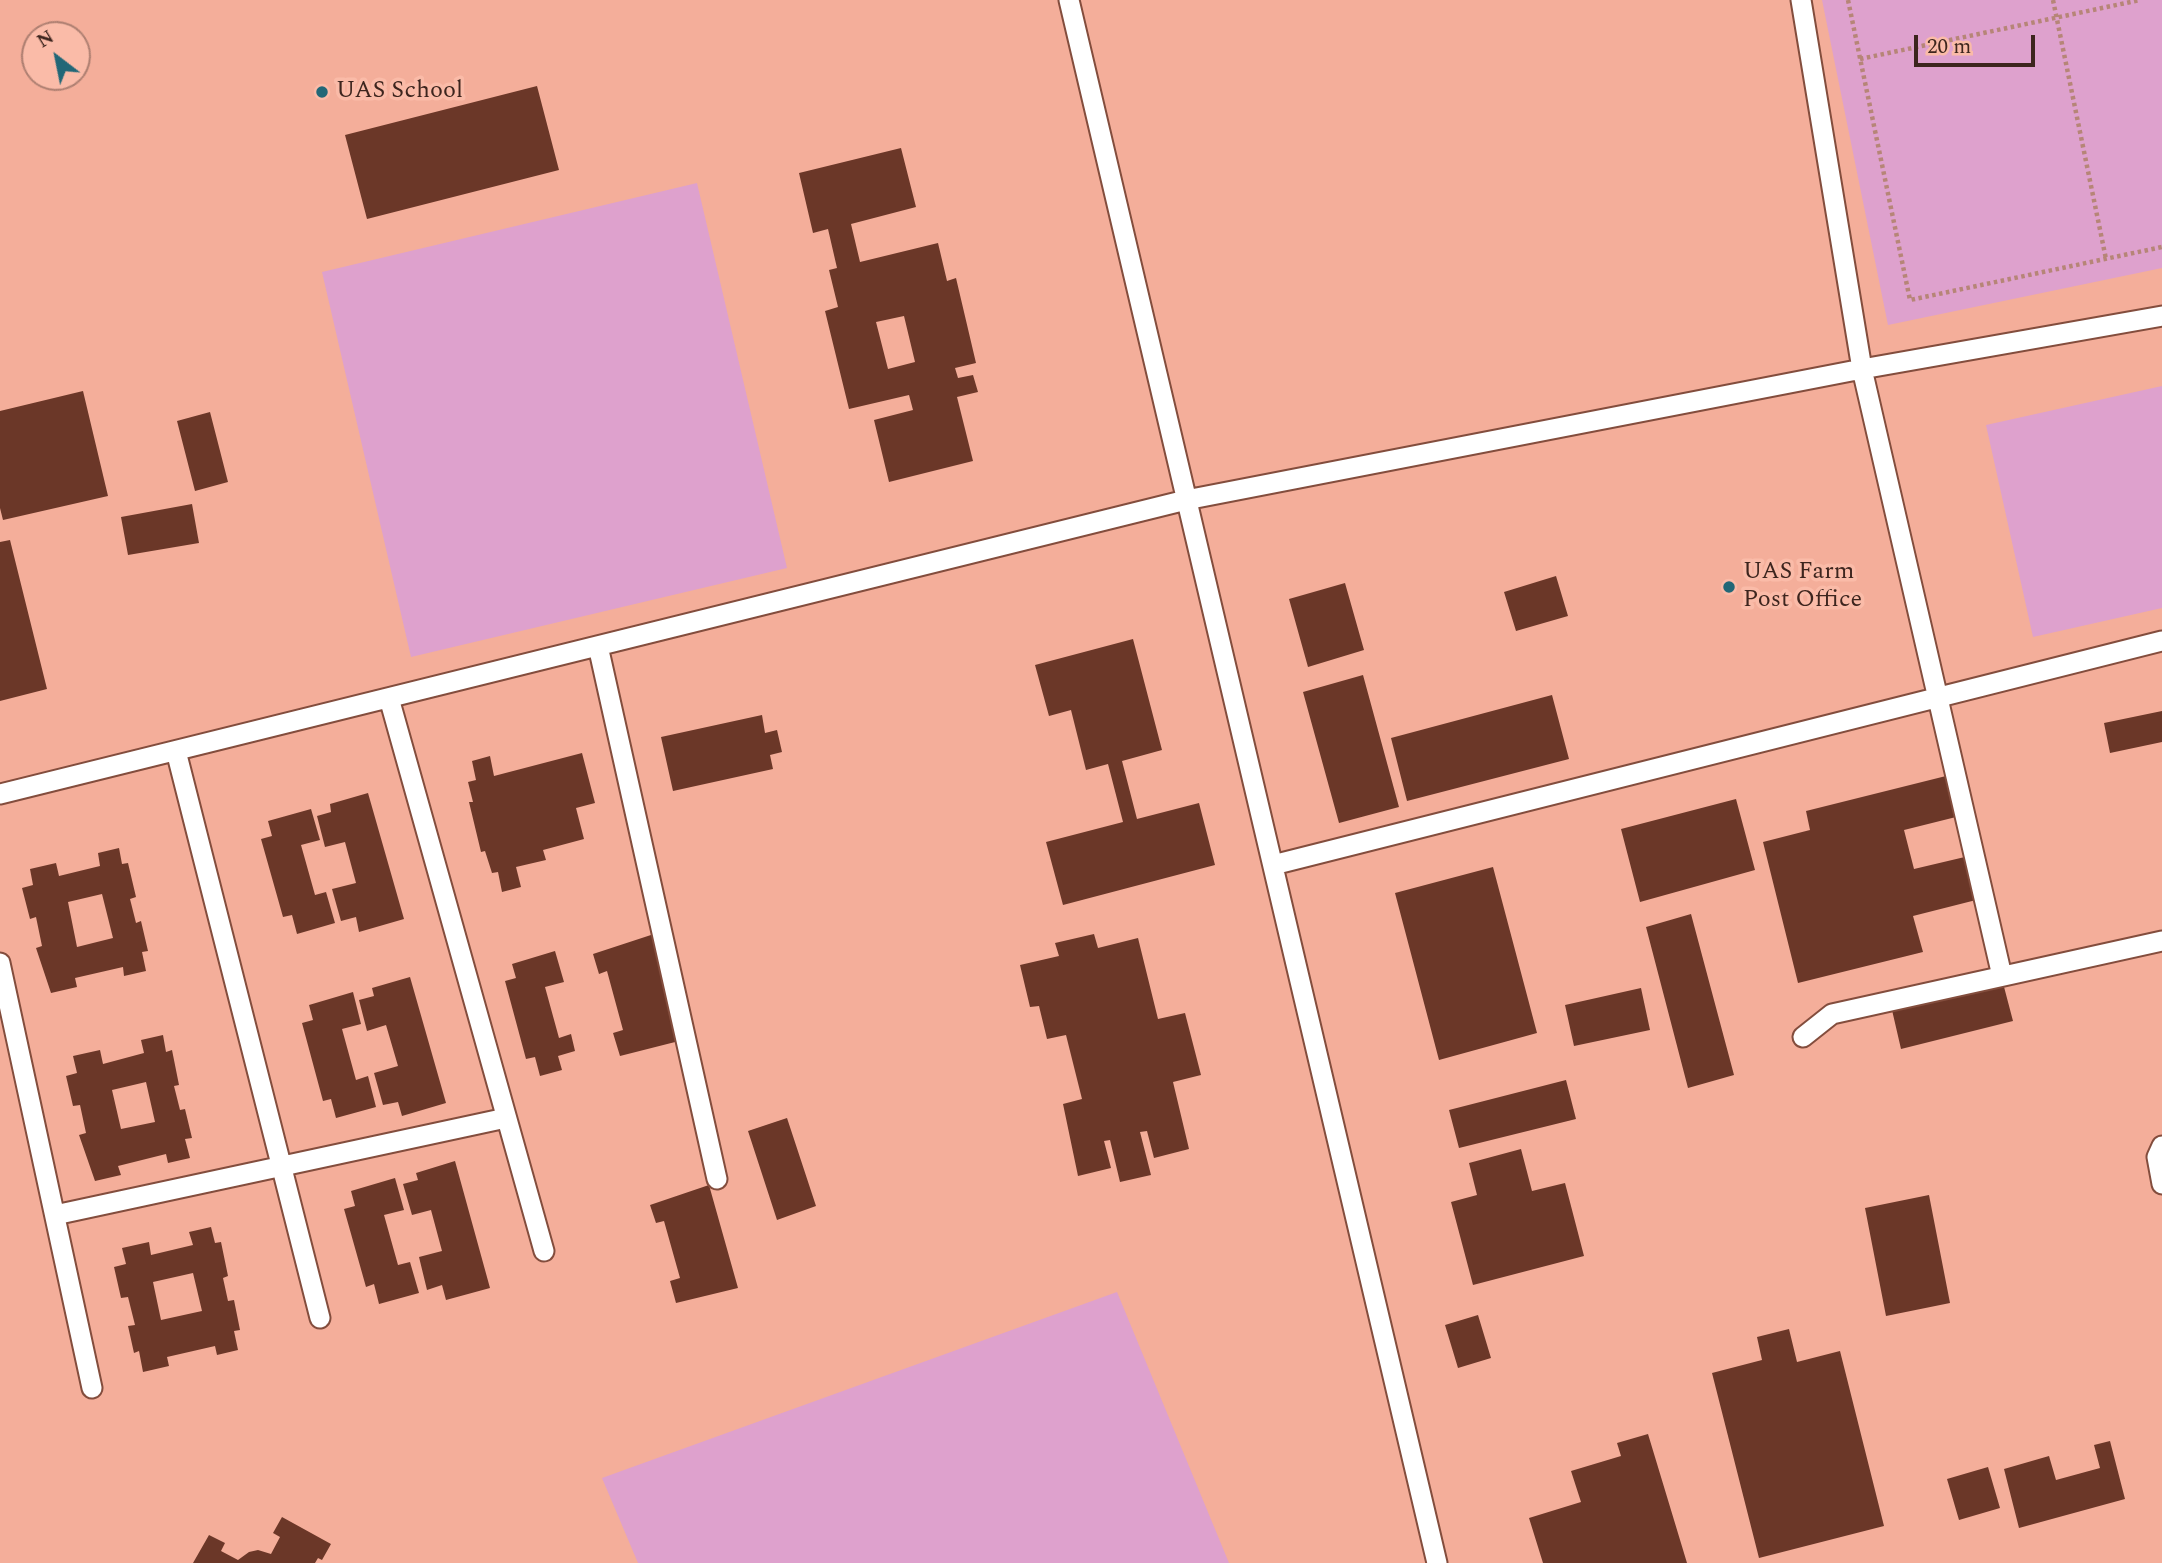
<!DOCTYPE html>
<html>
<head>
<meta charset="utf-8">
<style>
	body { margin:0 }
	#map { position:relative; width:2162px; height:1563px; overflow:hidden; background:#fabba8; font-family:Spectral,serif }
	canvas { display:block }
	.north { position:absolute; left:21px; top:21px; width:70px; height:70px; box-sizing:border-box; background:#fabba8; border:2px solid #ae7f71; border-radius:50%; rotate:328deg; font-size:19px; font-weight:700; line-height:28px; text-align:center; color:#3d251e }
	.north::after { content:''; display:block; margin:auto; width:24px; height:32px; background:#226777; clip-path:polygon(50% 0,100% 100%,50% 72%,0 100%) }
	.scale { position:absolute; left:1914px; top:35px; width:121px; height:32px; box-sizing:border-box; border:4px solid #3d251e; border-top:0; padding-left:9px; font-size:21px; line-height:24px; white-space:nowrap; color:#3d251e; -webkit-text-stroke:5px #fabba8; paint-order:stroke }
</style>
</head>
<body>
<div id="map">
<canvas width="2162" height="1563"></canvas>
<div class="north">N</div>
<div class="scale">20 m</div>
</div>
<script>
const ctx = document.querySelector('canvas').getContext('2d');
ctx.lineJoin = 'round';
function paint(path, color) {
  ctx.fillStyle = color;
  ctx.fill(path, 'evenodd');
}
function toPath(rows) {
  const path = new Path2D();
  for (const r of rows) {
    path.moveTo(r[0], r[1]);
    for (let i = 2; i < r.length; i += 2) path.lineTo(r[i], r[i + 1]);
  }
  return path;
}
function trace(path, color, width, dash) {
  ctx.strokeStyle = color;
  ctx.lineWidth = width;
  ctx.lineCap = dash ? 'butt' : 'round';
  ctx.setLineDash(dash || []);
  ctx.stroke(path);
}
function drawText(font, color, halo, rows, align = 'center') {
  ctx.font = font + ' Spectral,serif';
  ctx.lineWidth = 7;
  ctx.setLineDash([]);
  ctx.textBaseline = 'middle';
  ctx.strokeStyle = halo;
  ctx.fillStyle = color;
  for (const [text, x, y, turn = 0] of rows) {
    ctx.save();
    ctx.translate(x, y);
    ctx.rotate((+turn || 0) * Math.PI / 180);
    ctx.textAlign = isNaN(turn) ? turn : align;
    if (halo) ctx.strokeText(text, 0, 0);
    ctx.fillText(text, 0, 0);
    ctx.restore();
  }
}
const built = toPath([
	[0,0,2162,0,2162,1563,0,1563],
	[35,35,77,35,77,77,35,77]
]);
const green = toPath([
	[1822,0,2162,0,2162,268,1888,325],
	[697,183,787,568,411,657,322,272],
	[2162,386,2162,608,2033,637,1986,425],
	[1117,1292,1229,1563,638,1563,602,1478]
]);
const building = toPath([
	[537,86,559,170,367,219,345,135],
	[901,148,916,207,851,224,860,262,938,243,947,281,956,278,976,363,955,368,958,378,973,375,978,392,957,397,973,461,889,482,874,420,913,410,909,395,849,409,825,311,838,307,829,270,837,268,828,229,813,233,799,173],
	[904,316,915,362,888,369,876,322],
	[83,391,108,496,3,520,0,508,0,411],
	[210,412,228,482,195,491,177,421],
	[192,504,199,543,128,555,121,517],
	[10,540,47,689,0,701,0,542],
	[1556,576,1568,616,1516,631,1504,592],
	[1345,583,1364,650,1308,667,1289,599],
	[1133,639,1162,750,1122,761,1137,819,1199,803,1215,865,1063,905,1046,842,1123,822,1108,764,1086,770,1071,710,1049,716,1035,665],
	[1363,675,1399,807,1339,823,1303,692],
	[1552,695,1569,759,1407,801,1391,738],
	[2162,711,2162,742,2110,753,2104,723],
	[762,715,765,733,777,730,782,752,770,755,773,769,673,791,661,737],
	[582,753,595,803,576,808,584,839,543,850,546,860,516,867,521,887,502,892,498,872,492,873,485,851,481,852,469,802,473,802,468,782,476,780,472,761,490,756,494,776],
	[1950,775,1960,816,1904,830,1914,869,1969,856,1980,899,1913,916,1923,952,1798,983,1763,842,1810,830,1806,811],
	[368,793,404,919,359,932,356,917,341,921,332,889,356,883,345,842,325,847,317,816,331,812,330,804],
	[1736,799,1755,870,1640,902,1621,829],
	[311,809,320,840,301,845,315,895,326,892,335,923,297,934,292,915,283,917,261,839,272,836,268,821],
	[119,848,122,864,128,863,136,897,130,899,136,923,141,921,148,951,142,952,146,971,124,976,123,967,75,978,77,987,51,993,36,948,42,946,36,917,30,919,22,888,33,885,30,869,56,863,59,876,100,866,98,853],
	[102,894,113,938,77,947,68,902],
	[1493,867,1537,1033,1439,1060,1395,893],
	[1691,914,1734,1075,1688,1088,1646,927],
	[654,934,683,1040,620,1056,613,1033,623,1030,607,971,599,974,593,954],
	[1094,934,1098,948,1138,938,1158,1019,1185,1013,1201,1075,1173,1082,1189,1149,1154,1158,1147,1131,1140,1132,1151,1175,1120,1182,1110,1140,1104,1141,1111,1168,1078,1176,1063,1104,1082,1099,1066,1035,1047,1039,1039,1006,1030,1007,1020,965,1059,956,1055,943],
	[555,951,564,982,545,987,559,1038,571,1034,575,1051,558,1056,562,1070,540,1076,535,1057,526,1059,505,981,516,978,512,964],
	[410,977,446,1103,402,1116,398,1102,383,1105,374,1073,398,1066,386,1025,367,1031,359,1000,374,996,372,988],
	[2003,983,2013,1021,1901,1049,1892,1010],
	[1641,988,1650,1030,1574,1046,1565,1005],
	[353,992,361,1024,342,1029,356,1080,368,1076,376,1107,336,1118,331,1099,323,1101,302,1023,313,1020,309,1005],
	[163,1035,166,1052,172,1050,179,1085,174,1086,180,1110,185,1109,192,1138,185,1139,190,1158,168,1163,166,1154,118,1166,121,1175,95,1181,79,1135,86,1133,80,1105,73,1106,66,1076,77,1073,73,1056,100,1050,103,1064,144,1053,141,1040],
	[146,1082,155,1122,121,1129,112,1090],
	[1566,1080,1576,1119,1459,1148,1449,1110],
	[787,1118,816,1206,777,1220,748,1131],
	[1521,1149,1532,1191,1565,1183,1584,1256,1473,1285,1451,1202,1477,1195,1469,1163],
	[455,1161,490,1288,446,1300,442,1285,427,1290,419,1257,442,1251,431,1210,412,1215,403,1184,418,1180,416,1173],
	[395,1178,404,1210,384,1215,398,1265,410,1262,419,1293,379,1304,374,1284,366,1287,344,1209,355,1206,351,1191],
	[709,1185,738,1288,676,1303,670,1281,680,1278,664,1221,656,1223,650,1205],
	[1929,1195,1950,1303,1886,1316,1865,1208],
	[211,1227,215,1243,221,1242,228,1276,223,1278,228,1301,234,1300,240,1330,234,1331,238,1350,217,1355,215,1346,167,1357,169,1366,143,1372,139,1351,134,1353,128,1326,135,1325,128,1297,121,1298,114,1267,126,1264,122,1248,149,1242,151,1255,193,1245,189,1232],
	[193,1273,202,1311,161,1320,153,1282],
	[1478,1315,1491,1358,1458,1368,1445,1325],
	[1789,1329,1797,1362,1840,1351,1884,1526,1759,1558,1712,1373,1762,1360,1757,1337],
	[1648,1434,1687,1563,1543,1563,1529,1518,1581,1502,1571,1471,1621,1456,1617,1443],
	[2110,1441,2125,1499,2019,1528,2004,1469,2049,1456,2056,1480,2100,1468,2094,1445],
	[1988,1467,2000,1508,1959,1520,1947,1479],
	[282,1517,331,1544,322,1560,318,1558,315,1563,193,1563,209,1535,225,1543,221,1551,238,1560,249,1552,258,1550,271,1554,280,1537,273,1533]
]);
const path = toPath([
	[1848,0,1910,300,2162,247],
	[2053,0,2106,259],
	[1860,59,2140,0]
]);
const service = toPath([
	[1069,0,1437,1563],
	[1801,0,1862,369,2002,976],
	[598,646,717,1179],
	[389,698,544,1251],
	[176,751,320,1318],
	[0,794,1186,500,1862,369,2162,316],
	[1273,865,2162,641],
	[0,963,92,1388],
	[1803,1037,1832,1014,2162,941],
	[2162,1146,2157,1157,2162,1184],
	[55,1215,506,1118]
]);
const markers = [
	[322,92,7,"#226777"],
	[1729,587,7,"#226777"]
];
const poiNames = [
	["UAS School",336,92],
	["UAS Farm",1743,573],
	["Post Office",1743,601]
];
paint(built, '#f4ae9a');
paint(green, '#dea1cd');
paint(building, '#6b3728');
trace(service, '#834d3d', 23);
trace(path, '#b68577', 4.5, [3.5, 3.5]);
trace(service, '#fff', 19);
for (const [x, y, r, color] of markers) {
  const dot = new Path2D();
  dot.arc(x, y, r, 0, 2 * Math.PI);
  ctx.fillStyle = color;
  ctx.fill(dot);
  trace(dot, '#fabba8', 2.5);
}
drawText('24px', '#3d251e', '#fabba8', poiNames, 'left');
</script>
</body>
</html>
